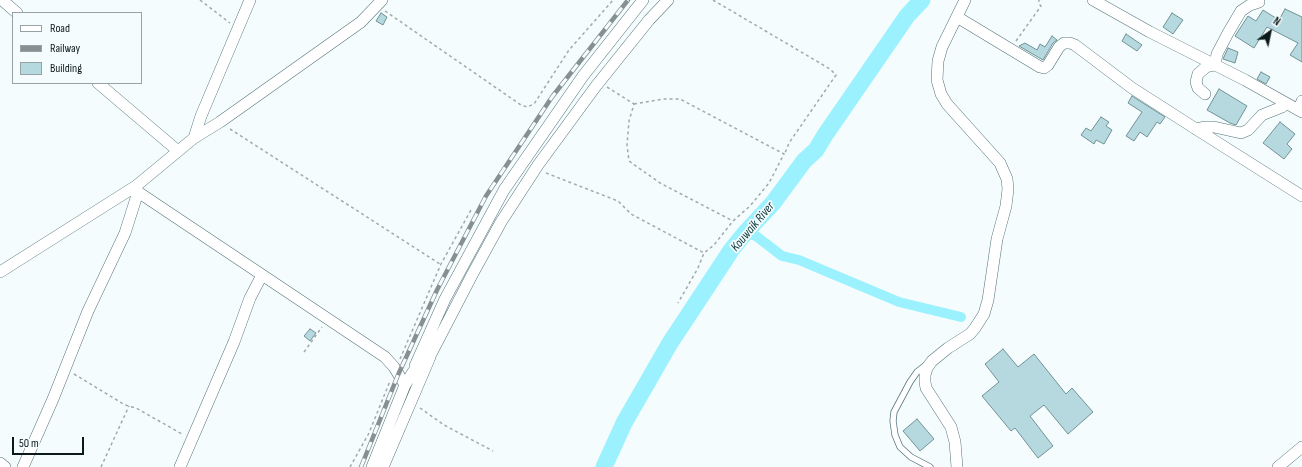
<!DOCTYPE html>
<html>
<head>
<meta charset="utf-8">
<style>
	body { margin:0 }
	#map { position:relative; width:1302px; height:467px; overflow:hidden; background:#f5fcfd; font-family:"Sofia Sans Condensed",sans-serif }
	canvas { display:block }
	.legend { position:absolute; left:12px; top:12px; width:130px; height:72px; box-sizing:border-box; background:#f5fcfd; border:1px solid #98a1a3; margin:0; padding:5px 7px; list-style:none; font-size:12px; color:#0c191b }
	.legend li { display:flex; align-items:center; gap:8px; height:20px }
	.legend b { width:20px; border:1px solid #98a1a3 }
	.north { position:absolute; left:1250px; top:12px; width:40px; height:40px; -webkit-text-stroke:3px #f5fcfd; paint-order:stroke; rotate:33deg; font-size:11px; font-weight:700; line-height:16px; text-align:center; color:#0c191b }
	.north::after { content:''; display:block; margin:auto; width:14px; height:18px; background:#0c191b; clip-path:polygon(50% 0,100% 100%,50% 72%,0 100%) }
	.scale { position:absolute; left:12px; top:437px; width:72px; height:18px; box-sizing:border-box; border:2px solid #0c191b; border-top:0; padding-left:5px; font-size:12px; line-height:14px; white-space:nowrap; color:#0c191b; -webkit-text-stroke:3px #f5fcfd; paint-order:stroke }
</style>
</head>
<body>
<div id="map">
<canvas width="1302" height="467"></canvas>
<ul class="legend">
<li><b style="height:5px;background:#fff"></b>Road</li>
<li><b style="height:5px;background:#869092"></b>Railway</li>
<li><b style="height:11px;background:#b5d9de"></b>Building</li>
</ul>
<div class="north">N</div>
<div class="scale">50 m</div>
</div>
<script>
const ctx = document.querySelector('canvas').getContext('2d');
ctx.lineJoin = 'round';
function toPath(rows) {
  const path = new Path2D();
  for (const r of rows) {
    path.moveTo(r[0], r[1]);
    for (let i = 2; i < r.length; i += 2) path.lineTo(r[i], r[i + 1]);
  }
  return path;
}
function trace(path, color, width, dash) {
  ctx.strokeStyle = color;
  ctx.lineWidth = width;
  ctx.lineCap = dash ? 'butt' : 'round';
  ctx.setLineDash(dash || []);
  ctx.stroke(path);
}
function paint(path, color) {
  ctx.fillStyle = color;
  ctx.fill(path, 'evenodd');
}
function drawText(font, color, halo, rows, align = 'center') {
  ctx.font = font + ' "Sofia Sans Condensed",sans-serif';
  ctx.lineWidth = 3.5;
  ctx.setLineDash([]);
  ctx.textBaseline = 'middle';
  ctx.strokeStyle = halo;
  ctx.fillStyle = color;
  for (const [text, x, y, turn = 0] of rows) {
    ctx.save();
    ctx.translate(x, y);
    ctx.rotate((+turn || 0) * Math.PI / 180);
    ctx.textAlign = isNaN(turn) ? turn : align;
    if (halo) ctx.strokeText(text, 0, 0);
    ctx.fillText(text, 0, 0);
    ctx.restore();
  }
}
const canal = toPath([
	[745,233,756,236,782,256,799,260,899,302,961,317]
]);
const river = toPath([
	[604,467,624,423,670,343,732,249,745,233,773,203,804,161,816,150,825,135,907,16,922,0]
]);
const building = toPath([
	[1285,9,1302,17,1302,62,1290,55,1298,43,1267,27,1254,48,1235,36,1248,16,1256,21,1263,10,1279,20,1285,9],
	[381,13,387,17,383,25,376,21,381,13],
	[1172,13,1183,20,1173,34,1163,27,1172,13],
	[1126,34,1142,45,1137,51,1122,41,1126,34],
	[1052,36,1057,40,1053,43,1043,60,1019,46,1025,43,1037,50,1040,44,1045,47,1052,36],
	[1228,48,1238,52,1235,63,1223,59,1228,48],
	[1261,72,1270,77,1266,84,1257,79,1261,72],
	[1219,89,1247,106,1236,125,1230,123,1207,110,1219,89],
	[1132,96,1165,117,1160,124,1157,122,1147,137,1140,132,1134,141,1126,136,1142,112,1128,103,1132,96],
	[1101,117,1109,122,1106,126,1112,130,1104,144,1096,140,1094,144,1081,135,1086,128,1091,131,1101,117],
	[1280,122,1295,134,1287,144,1292,149,1284,159,1263,143,1280,122],
	[310,329,316,333,310,341,304,336,310,329],
	[1003,349,1018,367,1034,354,1066,394,1072,388,1093,412,1068,434,1044,405,1030,416,1053,446,1038,458,1015,428,1011,431,982,396,999,382,985,364,1003,349],
	[917,419,934,439,920,451,903,431,917,419]
]);
const path = toPath([
	[200,0,230,23],
	[713,0,830,69,836,75,789,143,785,153],
	[385,11,521,105,527,107,534,104,569,50,613,0],
	[1016,41,1041,6,1039,4,1039,0],
	[607,87,634,104,629,121,627,145,629,161,660,183,733,221],
	[634,104,663,99,680,99,784,154,769,183,750,206,733,221,714,245,704,253,698,268,678,303],
	[230,129,440,264],
	[546,173,618,201,631,214,704,253],
	[304,352,322,327],
	[400,359,441,264,471,210],
	[74,374,125,405,136,408,182,434],
	[420,408,444,425,493,451],
	[101,467,129,406],
	[350,467,369,433,390,381]
]);
const service = toPath([
	[926,365,917,372,910,382,894,412,893,421,895,435,900,447,911,457,930,467]
]);
const minor = toPath([
	[2,0,17,13],
	[1093,0,1150,32,1245,80,1302,112],
	[957,17,1040,67,1044,68,1048,65,1059,47,1064,43,1070,43,1075,45,1132,88,1196,129,1302,196],
	[1215,65,1217,54,1228,33,1241,11,1250,5,1259,2],
	[98,83,178,151],
	[1205,94,1198,88,1196,82,1198,74,1206,67,1215,65],
	[1299,110,1302,101],
	[1196,129,1204,127,1214,127,1241,133,1248,130,1262,115,1282,107,1286,103],
	[194,138,201,116,250,0],
	[136,186,138,192,385,357,394,367,405,385,413,372,431,354,472,275,501,222,538,165,596,86,649,20,668,0],
	[0,272,136,186,194,138,220,122,361,22,382,0],
	[415,366,445,299,504,190,583,76,643,0],
	[0,463,5,467],
	[23,467,53,399,88,311,125,233,138,192],
	[180,467,234,342,250,298,262,275],
	[372,467,405,385],
	[383,467,430,357],
	[957,467,955,442,951,427,926,388,925,382,925,375,927,368,932,361,948,348,970,334,975,328,984,314,988,300,997,239,1006,206,1008,189,1007,179,1000,163,947,104,941,94,937,80,938,61,942,47,965,0],
	[1278,467,1302,447]
]);
const rail = toPath([
	[361,467,398,375,437,290,486,196,552,97,628,0]
]);
const waterNames = [
	["Kouwaik River",753,227,-50]
];
trace(canal, '#9bf2fe', 10);
trace(river, '#9bf2fe', 17);
paint(building, '#b5d9de');
trace(building, '#719297', 1);
trace(service, '#547479', 7);
trace(minor, '#547479', 12);
trace(path, '#a0a9ab', 1.5, [3, 3]);
trace(service, '#fff', 5.5);
trace(minor, '#fff', 11);
trace(rail, '#869092', 4.5);
trace(rail, '#f5fcfd', 3, [9]);
drawText('italic 13px', '#0c373c', '#f5fcfd', waterNames);
</script>
</body>
</html>
